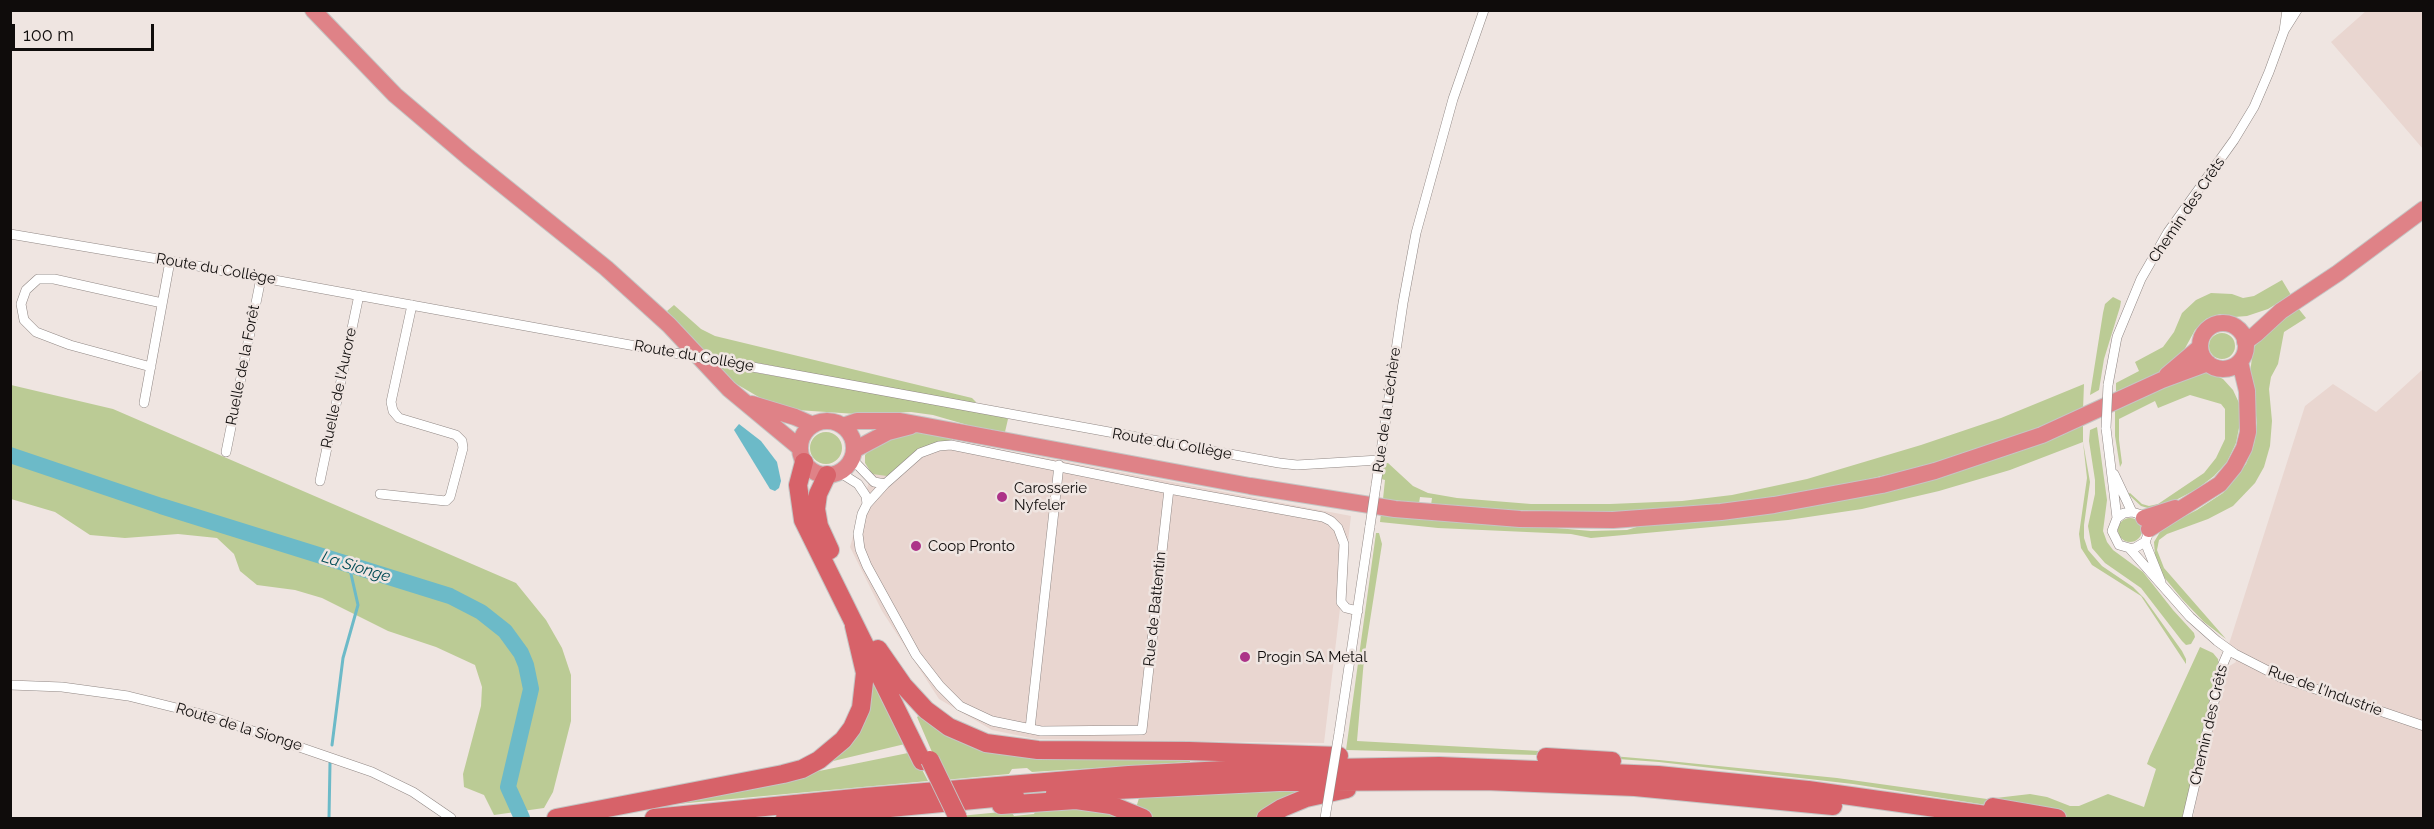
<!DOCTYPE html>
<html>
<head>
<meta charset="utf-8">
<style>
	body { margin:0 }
	#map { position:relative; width:2434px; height:829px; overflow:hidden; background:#efe5e1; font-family:Raleway,sans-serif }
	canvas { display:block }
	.frame { position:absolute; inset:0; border:12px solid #0f0c0b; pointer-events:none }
	.scale { position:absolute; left:12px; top:24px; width:142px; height:27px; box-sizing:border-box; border:3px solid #0f0c0b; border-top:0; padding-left:8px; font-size:18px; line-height:21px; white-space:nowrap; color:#0f0c0b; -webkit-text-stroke:4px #efe5e1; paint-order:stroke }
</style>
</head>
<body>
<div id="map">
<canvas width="2434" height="829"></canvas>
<div class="frame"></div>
<div class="scale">100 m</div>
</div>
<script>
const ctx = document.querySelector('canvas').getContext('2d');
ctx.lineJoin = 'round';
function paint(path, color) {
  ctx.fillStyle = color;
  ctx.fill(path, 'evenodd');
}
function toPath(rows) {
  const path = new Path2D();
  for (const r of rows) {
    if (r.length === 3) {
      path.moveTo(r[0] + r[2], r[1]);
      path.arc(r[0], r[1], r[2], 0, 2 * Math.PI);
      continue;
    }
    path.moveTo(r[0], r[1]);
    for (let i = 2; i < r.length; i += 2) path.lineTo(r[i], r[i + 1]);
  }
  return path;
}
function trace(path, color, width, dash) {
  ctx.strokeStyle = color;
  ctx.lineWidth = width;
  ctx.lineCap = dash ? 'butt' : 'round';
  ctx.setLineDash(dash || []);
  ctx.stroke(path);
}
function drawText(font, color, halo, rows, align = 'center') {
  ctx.font = font + ' Raleway,sans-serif';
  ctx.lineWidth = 5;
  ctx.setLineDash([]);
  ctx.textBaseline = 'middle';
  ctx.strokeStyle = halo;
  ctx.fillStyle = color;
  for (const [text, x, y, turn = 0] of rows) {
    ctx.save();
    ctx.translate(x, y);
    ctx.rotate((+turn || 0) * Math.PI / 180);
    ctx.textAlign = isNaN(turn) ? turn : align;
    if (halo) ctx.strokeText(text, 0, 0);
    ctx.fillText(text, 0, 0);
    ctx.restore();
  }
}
const built = toPath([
	[2366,11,2423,11,2423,149,2331,42],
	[2423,369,2423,818,2193,818,2205,752,2226,668,2236,662,2229,644,2305,406,2333,384,2376,412],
	[930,436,1351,516,1324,743,1036,739,992,730,939,699,882,611,850,547,875,461]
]);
const green = toPath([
	[2282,280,2291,295,2268,309,2247,316,2234,317,2220,314,2206,319,2195,330,2183,352,2161,371,2116,395,2116,383,2139,371,2135,362,2163,347,2174,332,2182,313,2196,300,2211,293,2232,294,2243,298,2254,296],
	[2113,297,2121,301,2120,307,2104,359,2099,390,2090,395,2103,313,2105,304],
	[674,305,701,329,715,336,972,398,976,402,973,404,726,357,735,369,1000,415,1008,419,1005,432,971,426,933,415,911,412,856,414,797,410,769,403,733,382,667,311],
	[2298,308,2306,318,2284,332,2278,364,2271,377,2269,389,2272,421,2270,446,2264,467,2255,483,2233,506,2208,519,2167,534,2159,540,2157,550,2164,568,2226,639,2204,622,2183,600,2163,576,2155,556,2154,542,2163,527,2197,510,2223,493,2246,464,2254,444,2257,423,2250,373,2253,350,2259,338],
	[2222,346,13],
	[2197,373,2211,373,2223,379,2233,390,2239,403,2240,423,2236,443,2227,462,2214,476,2197,489,2174,501,2151,509,2141,506,2128,494,2130,493,2142,504,2149,506,2158,504,2204,473,2216,458,2225,439,2225,409,2221,404,2190,395,2158,408,2155,401,2119,419,2119,440,2122,463,2120,467,2115,436,2115,409],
	[2084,384,2083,410,2039,428,1934,464,1834,487,1732,503,1614,512,1491,510,1431,505,1432,498,1420,497,1419,503,1383,499,1385,480,1381,479,1384,464,1388,463,1413,486,1428,493,1457,498,1531,504,1610,504,1682,501,1732,495,1807,479,1921,445,2001,418],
	[11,385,113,409,516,583,546,620,562,648,571,675,571,721,553,792,544,808,494,815,484,795,464,787,463,774,481,706,482,687,475,665,436,647,388,631,322,598,295,590,257,585,240,571,234,554,217,538,178,534,125,538,90,535,55,512,11,499],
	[2083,424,2083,442,2090,482,2084,525,2084,538,2088,550,2102,566,2133,587,2144,598,2182,651,2186,659,2186,664,2141,596,2092,565,2081,548,2079,534,2087,478,2083,442,2010,470,1939,491,1862,509,1788,520,1591,538,1571,534,1438,528,1380,522,1381,513,1591,531,1627,530,1640,526,1733,518],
	[2097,427,2107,500,2103,531,2107,542,2113,550,2143,572,2173,610,2194,633,2195,637,2191,644,2186,645,2182,641,2141,588,2105,563,2092,548,2088,526,2095,494,2095,480,2089,441,2090,430],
	[826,448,16],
	[904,433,923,433,952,438,952,442,938,443,887,476,872,474,865,463,865,455,871,448],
	[2130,530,12],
	[1376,533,1379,533,1382,544,1364,659,1357,741,1577,753,1659,760,1837,778,1987,799,2030,794,2047,797,2070,806,2079,806,2108,794,2144,807,2156,769,2147,764,2150,756,2200,647,2213,653,2218,659,2219,665,2192,785,2182,818,2069,818,1853,784,1659,762,1577,756,1346,750],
	[869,668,905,744,825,763,832,756],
	[923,713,954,735,1190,756,1190,762,1032,772,1027,768,1012,769,1009,774,944,780,917,717],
	[908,753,914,754,928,781,666,805,666,802],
	[1316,790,1260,818,1151,818,1136,808,1139,798],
	[1093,808,1129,818,962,818,960,816,1011,811,1014,816,1034,814,1036,810]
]);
const water = toPath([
	[739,424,761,441,777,462,781,481,779,488,775,491,770,489,734,430]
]);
const stream = toPath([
	[332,745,343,658,358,605,349,565],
	[329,818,330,763]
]);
const river = toPath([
	[10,455,161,506,450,596,481,612,505,631,521,653,526,665,531,689,508,787,522,818]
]);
const minor = toPath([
	[2285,29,2297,10],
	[10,234,170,261,641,347],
	[747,366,1279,463,1297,465,1379,460],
	[151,367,70,345,36,332,24,320,21,304,26,290,38,279,54,279,162,303],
	[2108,385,2117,337,2141,279,2168,232,2234,140,2254,107,2269,72,2284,31,2287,10],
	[144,403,170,261],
	[2106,428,2117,518],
	[226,452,261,278],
	[839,472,858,484,866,496,867,504,862,514,858,534,860,549,867,566,916,655,940,686,960,706,992,721,1041,731,1142,730,1169,489,951,445,939,446,920,453,885,484,874,482,852,459],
	[2114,474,2132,512],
	[320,481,359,295],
	[1376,485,1403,303,1416,233,1453,99,1484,10],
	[1169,489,1323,517,1331,521,1338,528,1344,544,1341,602,1346,608,1358,611],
	[380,494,446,501,450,497,463,448,462,441,456,435,399,418,393,411,391,402,412,305],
	[867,504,885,484],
	[2145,542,2133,549,2119,545,2112,531,2117,518,2124,513,2132,512,2139,514,2146,520,2149,532,2145,542,2161,582],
	[2130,549,2190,617,2217,641,2235,654,2280,677,2424,726],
	[10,685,62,687,128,696,209,716,372,772,413,792,451,818],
	[1030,729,1059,465],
	[1339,733,1370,526],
	[2187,818,2223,664,2229,650]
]);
const trunk = toPath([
	[313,10,395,95,468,157,606,268,669,325,729,389,800,448],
	[2223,346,23],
	[2245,342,2256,334,2281,311,2338,273,2424,209],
	[2167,375,2200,347],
	[752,404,795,417,813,425],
	[827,448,27],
	[843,426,857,421,900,421,1250,486,1395,509,1520,519,1613,520,1721,512,1774,505,1882,485,1935,471,2042,435,2162,380,2208,363],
	[854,450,888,432,911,426],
	[2144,518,2175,508],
	[2149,529,2220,484,2234,467,2244,448,2248,432,2247,391,2240,362]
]);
const motorway = toPath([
	[804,462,798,485,803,520,922,761],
	[827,475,818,494,816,509,819,526,830,550],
	[878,649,903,685,926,710,949,727,986,743,1038,750,1189,751,1339,756],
	[1546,757,1612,761],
	[1055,793,1279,782,1485,781,1635,787,1833,806],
	[1001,805,1076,800,1111,805,1143,818],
	[1993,807,2057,818],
	[556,818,783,774,802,769,819,760,843,740,852,728,861,708,865,673,854,626],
	[654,818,865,797,1129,775,1224,770,1439,766,1658,775,1808,790,2007,818],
	[785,818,1015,796],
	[1266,818,1282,808,1306,798,1347,789]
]);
const minorBridge = toPath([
	[641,347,747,366],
	[2106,428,2108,385],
	[1370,526,1376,485],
	[1325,818,1339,733]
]);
const motorwayBridge = toPath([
	[930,760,958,818]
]);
const markers = [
	[1002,497,6,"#ac3388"],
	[916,546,6,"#ac3388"],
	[1245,657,6,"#ac3388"]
];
const streetNames = [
	["Chemin des Crêts",2187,210,-56],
	["Route du Collège",216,269,10],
	["Route du Collège",694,356,10],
	["Ruelle de la Forêt",243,365,-79],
	["Ruelle de l'Aurore",339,388,-78],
	["Rue de la Léchère",1387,410,-82],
	["Route du Collège",1172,444,10],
	["Rue de Battentin",1155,609,-84],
	["Rue de l'Industrie",2325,691,20],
	["Chemin des Crêts",2209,725,-77],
	["Route de la Sionge",239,727,17]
];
const poiNames = [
	["Carosserie",1014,488],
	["Nyfeler",1014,505],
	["Coop Pronto",928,546],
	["Progin SA Metal",1257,657]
];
const waterNames = [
	["La Sionge",356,567,17]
];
paint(built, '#e9d6d0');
paint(green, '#bbcb95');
paint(water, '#6cbac8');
trace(stream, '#6cbac8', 3);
trace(river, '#6cbac8', 16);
trace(minor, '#918885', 10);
trace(trunk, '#c5c5c4', 18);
trace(motorway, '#c5c5c4', 20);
trace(minor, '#fff', 9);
trace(trunk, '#df8287', 16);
trace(motorway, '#d76269', 18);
trace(minorBridge, '#918885', 10, []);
trace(motorwayBridge, '#c5c5c4', 20, []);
trace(minorBridge, '#fff', 9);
trace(motorwayBridge, '#d76269', 18);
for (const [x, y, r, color] of markers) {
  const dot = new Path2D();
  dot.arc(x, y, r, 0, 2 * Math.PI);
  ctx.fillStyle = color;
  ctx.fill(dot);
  trace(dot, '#efe5e1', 2);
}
drawText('15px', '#0f0c0b', '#efe5e1', streetNames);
drawText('15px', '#0f0c0b', '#efe5e1', poiNames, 'left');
drawText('italic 16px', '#014c56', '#efe5e1', waterNames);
</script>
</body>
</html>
